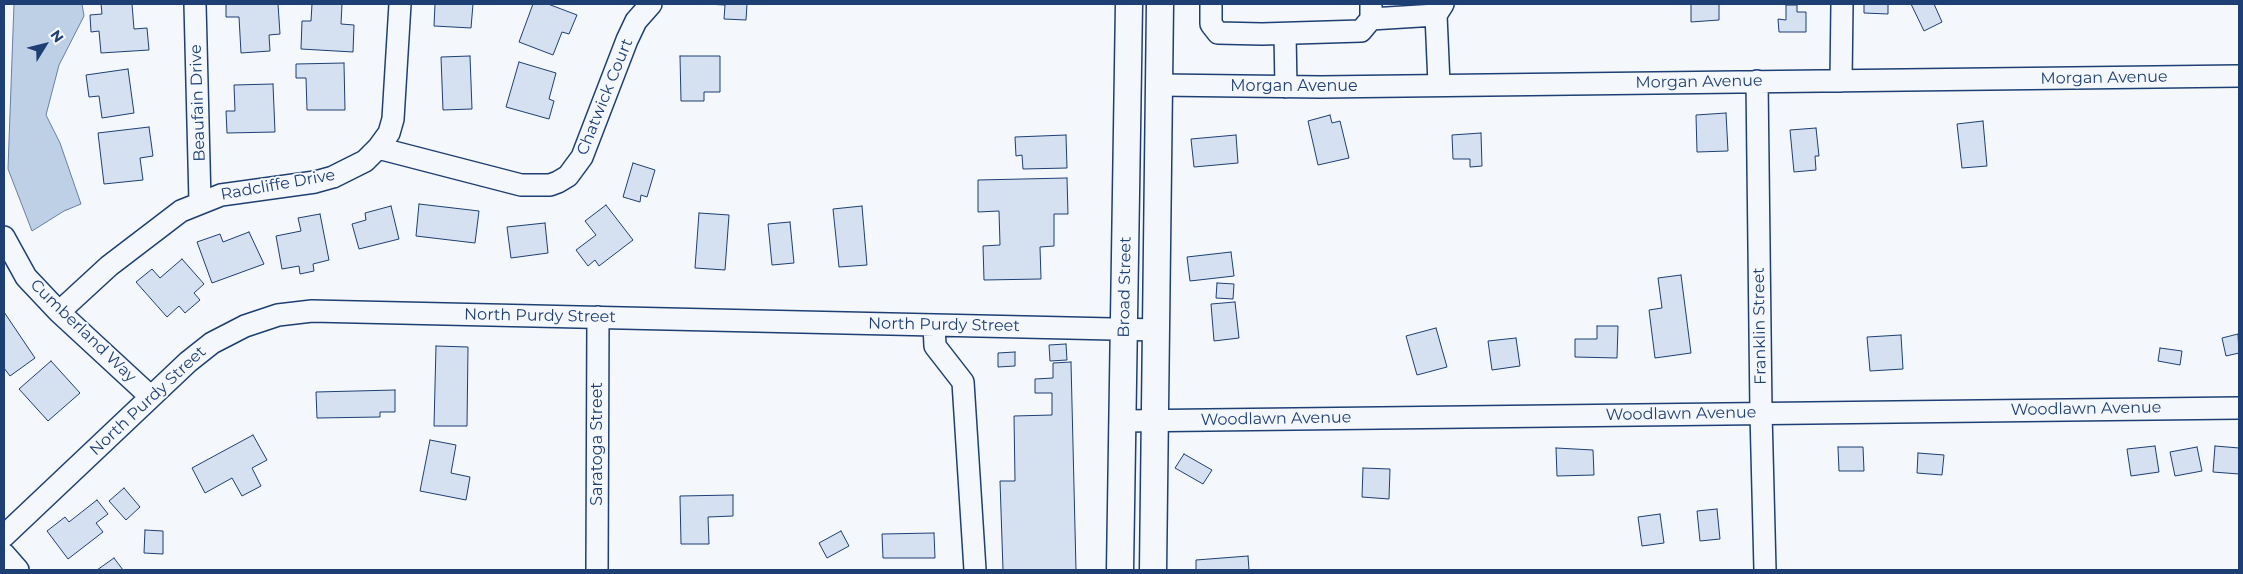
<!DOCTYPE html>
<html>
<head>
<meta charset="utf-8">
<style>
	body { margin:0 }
	#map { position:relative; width:2243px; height:574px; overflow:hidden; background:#f4f7fb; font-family:Montserrat,sans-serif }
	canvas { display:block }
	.frame { position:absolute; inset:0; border:5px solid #1d3f73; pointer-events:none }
	.north { position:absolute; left:20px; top:20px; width:50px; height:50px; -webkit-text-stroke:4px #f4f7fb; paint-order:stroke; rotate:54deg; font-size:14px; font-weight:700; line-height:20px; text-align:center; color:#1d3f73 }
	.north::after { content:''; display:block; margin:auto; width:18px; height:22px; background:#1d3f73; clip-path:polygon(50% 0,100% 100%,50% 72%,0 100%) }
</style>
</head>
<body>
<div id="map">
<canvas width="2243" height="574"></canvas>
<div class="frame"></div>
<div class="north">N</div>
</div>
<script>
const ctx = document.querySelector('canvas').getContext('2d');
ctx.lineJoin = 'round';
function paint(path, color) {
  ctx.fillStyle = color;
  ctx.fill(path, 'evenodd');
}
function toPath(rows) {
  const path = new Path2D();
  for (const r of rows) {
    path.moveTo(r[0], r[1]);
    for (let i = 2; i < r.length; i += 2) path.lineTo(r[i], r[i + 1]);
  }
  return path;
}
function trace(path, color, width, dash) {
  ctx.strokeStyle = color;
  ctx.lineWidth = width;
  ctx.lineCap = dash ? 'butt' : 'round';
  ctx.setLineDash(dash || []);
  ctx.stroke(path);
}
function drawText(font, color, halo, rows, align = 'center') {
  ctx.font = font + ' Montserrat,sans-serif';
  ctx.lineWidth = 4;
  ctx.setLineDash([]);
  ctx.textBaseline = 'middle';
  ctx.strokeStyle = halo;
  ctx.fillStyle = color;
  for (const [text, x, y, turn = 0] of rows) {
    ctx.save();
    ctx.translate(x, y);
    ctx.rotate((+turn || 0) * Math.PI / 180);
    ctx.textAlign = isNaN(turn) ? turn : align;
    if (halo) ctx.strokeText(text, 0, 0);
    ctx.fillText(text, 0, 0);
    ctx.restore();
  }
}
const water = toPath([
	[14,4,82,4,84,16,59,65,46,115,60,143,81,204,64,211,32,231,8,169,14,4]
]);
const building = toPath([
	[101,4,132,4,134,29,147,28,149,50,101,53,99,31,91,32,90,15,102,14,101,4],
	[226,4,278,4,280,34,269,35,270,51,241,53,239,17,226,17,226,4],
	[312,4,342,4,341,24,354,25,353,52,301,49,302,21,311,21,312,4],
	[435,4,473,4,471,28,434,26,435,4],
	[533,4,548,4,577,15,569,34,562,32,553,55,519,42,533,4],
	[706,4,747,4,746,20,724,19,725,5,706,4],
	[1691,4,1719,4,1719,20,1691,22,1691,4],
	[1864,4,1888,4,1888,14,1864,13,1864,4],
	[1911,4,1934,4,1942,22,1924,31,1911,4],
	[1786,5,1797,5,1797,12,1806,12,1806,32,1779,32,1778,19,1786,20,1786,5],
	[470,56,472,109,443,110,441,57,470,56],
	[680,56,720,56,720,92,704,92,704,101,681,101,680,56],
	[519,62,556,73,549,99,554,101,549,119,506,107,519,62],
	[344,63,345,110,307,110,306,78,296,78,296,64,344,63],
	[128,69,134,113,102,118,99,96,89,97,86,75,128,69],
	[273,84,275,132,227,133,226,111,235,111,234,85,273,84],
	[1726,113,1728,151,1697,152,1696,115,1726,113],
	[1330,115,1332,123,1340,121,1349,158,1318,165,1308,121,1330,115],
	[1983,121,1987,166,1962,168,1957,124,1983,121],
	[149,127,153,156,140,158,143,180,104,184,98,133,149,127],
	[1816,128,1819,156,1815,156,1816,170,1794,172,1790,130,1816,128],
	[1481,133,1482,166,1470,167,1470,159,1453,159,1452,135,1481,133],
	[1066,135,1067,168,1023,169,1022,155,1016,156,1015,137,1066,135],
	[1236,135,1238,163,1194,167,1191,139,1236,135],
	[633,163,655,170,647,197,641,195,640,202,623,197,633,163],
	[1067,178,1068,214,1054,214,1054,246,1040,247,1041,279,984,280,983,246,1000,245,999,211,978,212,978,180,1067,178],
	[419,204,479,211,475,243,416,236,419,204],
	[606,205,633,240,599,266,595,260,588,266,576,250,596,235,585,221,606,205],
	[391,206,399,239,359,249,352,224,366,220,365,213,391,206],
	[862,206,867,265,839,267,833,209,862,206],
	[699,213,729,215,725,270,695,268,699,213],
	[320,214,329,260,313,264,314,271,300,274,299,266,282,269,276,236,301,231,298,218,320,214],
	[790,222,794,263,772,265,768,224,790,222],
	[545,223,548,253,511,258,507,227,545,223],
	[249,232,264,264,212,283,197,242,220,234,223,242,249,232],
	[1231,252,1234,276,1190,281,1187,257,1231,252],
	[182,259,204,284,194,293,200,300,185,313,179,306,167,317,136,282,152,269,160,278,182,259],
	[1681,275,1691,353,1655,358,1649,310,1662,308,1658,278,1681,275],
	[1217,283,1234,284,1233,299,1216,298,1217,283],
	[1235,302,1239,338,1214,341,1211,304,1235,302],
	[4,312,35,358,10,376,4,368,4,312],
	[1597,326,1618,326,1617,358,1575,357,1575,339,1597,339,1597,326],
	[1436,328,1447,367,1417,375,1406,336,1436,328],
	[2238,334,2239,353,2226,356,2222,338,2238,334],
	[1901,335,1903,369,1870,371,1867,337,1901,335],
	[1516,338,1520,366,1492,370,1488,341,1516,338],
	[1066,344,1067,360,1050,361,1049,345,1066,344],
	[436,346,468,347,467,426,434,426,436,346],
	[2160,348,2182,351,2180,365,2158,361,2160,348],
	[1015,352,1015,366,998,367,998,353,1015,352],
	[51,361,80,393,48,421,19,389,51,361],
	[1071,362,1076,570,1003,570,1000,481,1015,481,1014,416,1052,415,1052,393,1035,393,1035,379,1053,378,1053,363,1071,362],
	[395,390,395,412,380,412,380,417,317,418,316,392,395,390],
	[253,435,267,460,252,468,261,486,242,496,232,478,205,493,192,468,253,435],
	[430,440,456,445,451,473,470,477,466,500,420,491,430,440],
	[2155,446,2159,472,2131,476,2127,449,2155,446],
	[2215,446,2239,448,2239,474,2213,472,2215,446],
	[1838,447,1863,447,1864,471,1839,471,1838,447],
	[2197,447,2202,471,2175,476,2170,452,2197,447],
	[1556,448,1593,450,1594,475,1557,476,1556,448],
	[1918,453,1944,455,1942,475,1917,473,1918,453],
	[1184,454,1212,470,1203,484,1175,468,1184,454],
	[1363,468,1390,469,1389,499,1362,497,1363,468],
	[124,488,140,507,126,520,109,501,124,488],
	[733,495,733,516,708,517,709,544,681,544,680,496,733,495],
	[97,500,108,514,96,523,103,532,68,559,47,531,65,517,69,522,97,500],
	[1717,509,1720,539,1700,541,1697,511,1717,509],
	[1660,514,1664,543,1642,546,1638,517,1660,514],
	[145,530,163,531,163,554,144,553,145,530],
	[841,531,849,546,827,558,819,543,841,531],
	[934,533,935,558,883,558,882,534,934,533],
	[1248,556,1249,570,1196,570,1196,560,1248,556],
	[114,558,123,570,97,570,114,558]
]);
const minor = toPath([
	[195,4,200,202],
	[1211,4,1211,24,1218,33,1262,34,1361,31,1371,19],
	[1371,4,1371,19,1436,15,1443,4],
	[1436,15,1439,84],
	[1285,34,1286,87],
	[1757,81,1761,413,1765,570],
	[1841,81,1842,4],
	[1160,85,1321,87,2239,76],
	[378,148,521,185,550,185,558,182,568,176,582,157,627,40,636,21,651,4],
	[4,237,26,277,59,312,151,397],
	[59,312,109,266,181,211,221,195,315,182,333,177,365,161,378,148,389,133,393,119,400,4],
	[934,325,935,346,963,382,975,570],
	[1123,421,2239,408],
	[4,536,188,362,212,343,245,326,278,315,312,311,1157,330],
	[4,554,18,570],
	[597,570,598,317]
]);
const major = toPath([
	[1120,570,1129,4],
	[1153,570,1160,4]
]);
const streetNames = [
	["Morgan Avenue",2104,78,-1],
	["Morgan Avenue",1699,82,-1],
	["Morgan Avenue",1294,86],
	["Chatwick Court",605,97,-68],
	["Beaufain Drive",198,103,-92],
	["Radcliffe Drive",278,185,-10],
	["Broad Street",1125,287,-89],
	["North Purdy Street",540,316,1],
	["North Purdy Street",944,325,1],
	["Franklin Street",1760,326,-91],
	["Cumberland Way",83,331,44],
	["North Purdy Street",148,401,-43],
	["Woodlawn Avenue",2086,409,-1],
	["Woodlawn Avenue",1681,414,-1],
	["Woodlawn Avenue",1276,419,-1],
	["Saratoga Street",597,444,-90]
];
paint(water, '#bed0e5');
trace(water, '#687fa3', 1);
paint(building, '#d5e0f0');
trace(building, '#1d3f73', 1);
trace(minor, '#1d3f73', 24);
trace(major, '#1d3f73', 29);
trace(minor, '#f4f7fb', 21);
trace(major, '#f4f7fb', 26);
drawText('16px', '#1d3f73', '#f4f7fb', streetNames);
</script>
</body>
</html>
